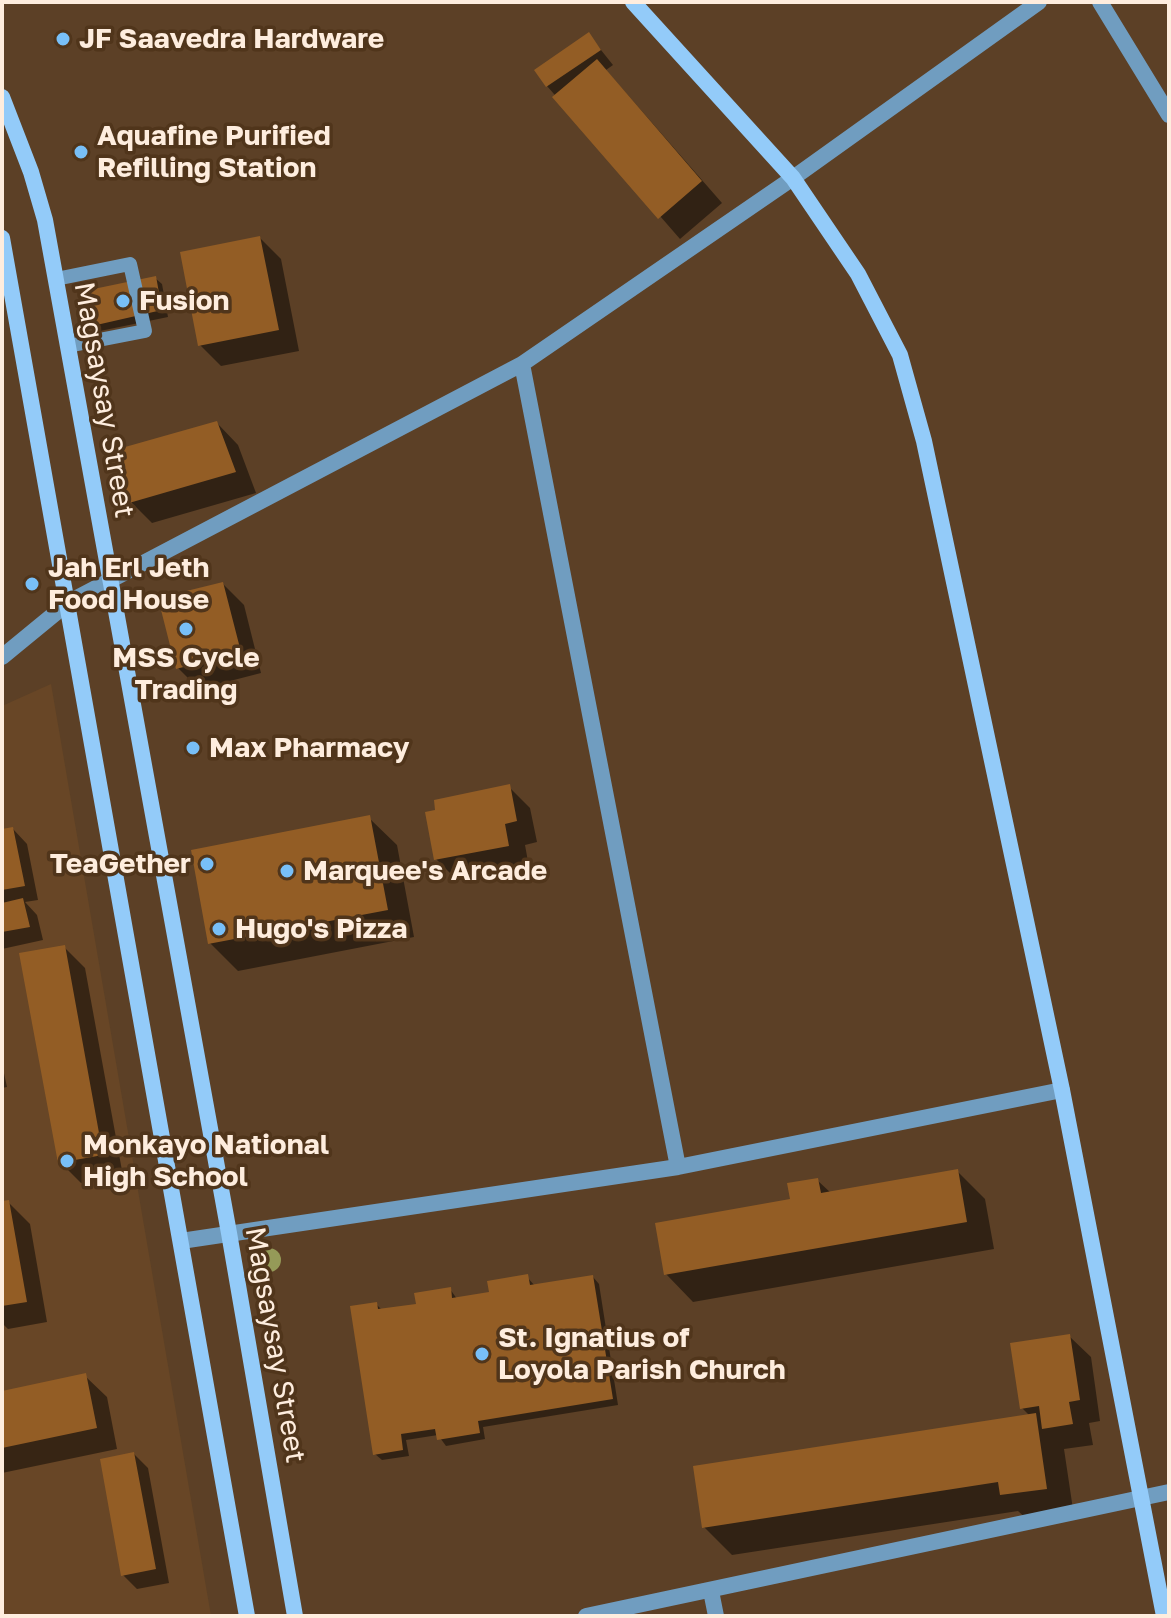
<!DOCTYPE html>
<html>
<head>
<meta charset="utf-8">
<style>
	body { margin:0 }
	#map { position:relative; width:1171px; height:1618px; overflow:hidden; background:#5c4026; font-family:"Golos Text",sans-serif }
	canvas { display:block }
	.frame { position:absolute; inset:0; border:4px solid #feedde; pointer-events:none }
</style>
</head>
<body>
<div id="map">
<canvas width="1171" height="1618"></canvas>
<div class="frame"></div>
</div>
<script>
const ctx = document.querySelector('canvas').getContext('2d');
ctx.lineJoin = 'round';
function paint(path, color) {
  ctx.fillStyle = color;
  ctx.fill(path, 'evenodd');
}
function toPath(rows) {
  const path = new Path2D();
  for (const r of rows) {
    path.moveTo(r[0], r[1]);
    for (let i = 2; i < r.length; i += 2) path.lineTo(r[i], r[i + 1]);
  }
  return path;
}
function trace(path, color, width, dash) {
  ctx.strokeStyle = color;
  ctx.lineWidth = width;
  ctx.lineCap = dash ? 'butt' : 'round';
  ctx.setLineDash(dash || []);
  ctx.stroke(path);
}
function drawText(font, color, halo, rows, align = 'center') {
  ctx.font = font + ' "Golos Text",sans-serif';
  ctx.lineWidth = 7;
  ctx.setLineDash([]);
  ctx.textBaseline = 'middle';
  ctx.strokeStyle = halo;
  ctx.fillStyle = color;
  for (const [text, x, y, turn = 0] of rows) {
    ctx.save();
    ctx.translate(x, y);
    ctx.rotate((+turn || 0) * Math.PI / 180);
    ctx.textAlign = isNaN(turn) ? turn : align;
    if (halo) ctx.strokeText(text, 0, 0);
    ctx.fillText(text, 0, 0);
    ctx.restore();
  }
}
const built = toPath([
	[51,684,211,1616,2,1616,2,706]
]);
const shadow = toPath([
	[589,35,613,65,606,70,722,203,680,239,547,86],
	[260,238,281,259,299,351,221,366,200,345],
	[155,278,162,284,168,317,100,331,94,324],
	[217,423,238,445,256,493,152,523,131,502],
	[223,584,244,605,261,673,199,689,178,668],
	[509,787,530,808,537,842,525,845,529,867,457,880,436,859],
	[369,818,397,845,414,937,238,971,210,943],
	[13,829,27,844,38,900,25,902,37,915,43,940,2,949,2,831],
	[64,947,85,968,123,1176,81,1183,60,1162],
	[2,1064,7,1087,2,1088],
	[957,1171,985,1199,994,1249,693,1302,666,1274,793,1200,817,1180,831,1193],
	[8,1202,30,1224,47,1322,8,1329,2,1323,2,1203],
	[527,1277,535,1286,593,1277,599,1284,618,1405,483,1427,485,1439,446,1446,438,1435,406,1440,409,1456,382,1460,375,1454,376,1304,383,1311,419,1305,450,1289,457,1299,491,1294],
	[1069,1336,1091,1357,1100,1421,1089,1423,1093,1445,1064,1449,1074,1516,1030,1522,1018,1511,732,1555,704,1527,1030,1416,1022,1408],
	[85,1376,107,1397,117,1449,2,1473,2,1393],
	[134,1454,148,1468,169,1583,137,1589,123,1575]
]);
const building = toPath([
	[589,32,601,50,546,87,534,70],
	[597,59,702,181,658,219,552,97],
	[260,236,279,330,198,346,180,252],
	[156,276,162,310,92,326,84,291],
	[217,421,236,472,129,503,118,449],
	[223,582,241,652,176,669,158,598],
	[510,784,517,821,505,824,509,846,434,860,425,812,435,810,434,800],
	[370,815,388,910,208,944,191,850],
	[13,827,25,886,2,890,2,829],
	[23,898,30,927,2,932,2,903],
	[65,945,103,1155,58,1163,19,953],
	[958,1169,967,1222,664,1275,655,1223,790,1199,787,1183,818,1178,821,1193],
	[9,1200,27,1302,2,1306,2,1201],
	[528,1274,530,1285,593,1275,613,1399,478,1421,480,1433,437,1440,435,1429,401,1434,403,1450,373,1455,350,1306,377,1302,378,1309,416,1304,414,1293,451,1287,452,1298,489,1292,487,1281],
	[1070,1334,1080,1400,1069,1402,1073,1424,1042,1429,1039,1406,1020,1409,1010,1343],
	[86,1373,97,1428,2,1448,2,1391],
	[1036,1413,1047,1489,1000,1495,998,1482,702,1528,693,1466],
	[134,1452,156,1569,121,1576,100,1459]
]);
const lane = toPath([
	[56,279,130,264,145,331,68,346]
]);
const street = toPath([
	[1100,2,1169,115],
	[522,364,678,1167],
	[2,657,69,602,522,364,793,178,1039,2],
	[181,1241,678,1167,1062,1090],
	[711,1591,716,1616],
	[586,1616,1169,1492]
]);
const secondary = toPath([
	[633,2,793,178,858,274,900,355,924,441,1062,1090,1164,1616],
	[2,97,31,172,45,220,229,1233,295,1616],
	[2,238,247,1616]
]);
const trees = [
	[269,1260]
];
const markers = [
	[63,39,8,"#78bff7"],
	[81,152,8,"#78bff7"],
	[123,301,8,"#78bff7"],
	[32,584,8,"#78bff7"],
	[186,629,8,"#78bff7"],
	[193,748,8,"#78bff7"],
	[207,864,8,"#78bff7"],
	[287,871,8,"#78bff7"],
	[219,929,8,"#78bff7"],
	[67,1161,8,"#78bff7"],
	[482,1354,8,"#78bff7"]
];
const poiNames = [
	["JF Saavedra Hardware",79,39],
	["Aquafine Purified",97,136],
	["Refilling Station",97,168],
	["Fusion",139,301],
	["Jah Erl Jeth",48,568],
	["Food House",48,600],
	["MSS Cycle",186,658,"center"],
	["Trading",186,690,"center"],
	["Max Pharmacy",209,748],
	["TeaGether",191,864,"right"],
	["Marquee's Arcade",303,871],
	["Hugo's Pizza",235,929],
	["Monkayo National",83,1145],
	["High School",83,1177],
	["St. Ignatius of",498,1338],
	["Loyola Parish Church",498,1370]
];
const streetNames = [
	["Magsaysay Street",104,400,80],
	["Magsaysay Street",275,1345,80]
];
paint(built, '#684626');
paint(shadow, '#0007');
paint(building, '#935d25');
trace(lane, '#709dc0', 14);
trace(street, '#709dc0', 16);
trace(secondary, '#93cbf9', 16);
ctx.fillStyle = '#959a58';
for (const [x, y] of trees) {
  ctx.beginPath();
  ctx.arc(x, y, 12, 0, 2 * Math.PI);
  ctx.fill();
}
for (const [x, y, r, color] of markers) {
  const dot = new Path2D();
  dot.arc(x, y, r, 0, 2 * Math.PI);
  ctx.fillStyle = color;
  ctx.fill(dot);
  trace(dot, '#50351b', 3);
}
drawText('bold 28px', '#feedde', '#50351b', poiNames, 'left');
drawText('28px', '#feedde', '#50351b', streetNames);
</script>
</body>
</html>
